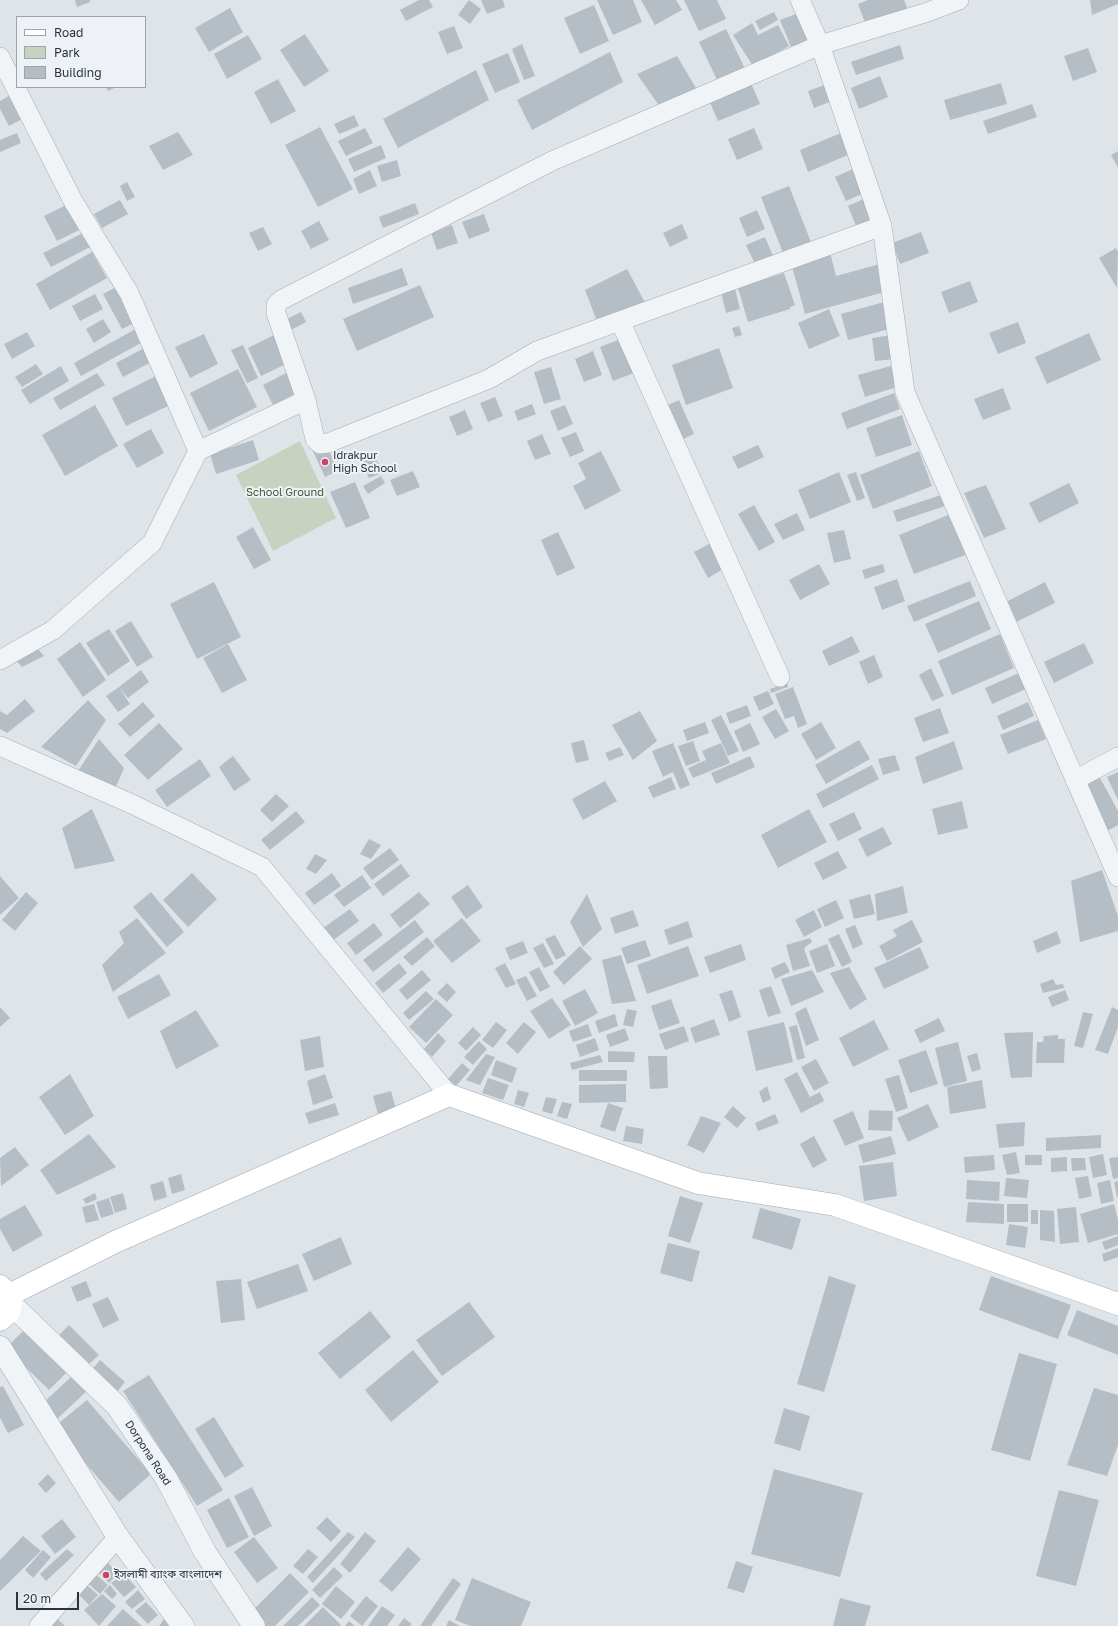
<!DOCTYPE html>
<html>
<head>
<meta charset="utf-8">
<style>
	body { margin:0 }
	#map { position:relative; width:1118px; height:1626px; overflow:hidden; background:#dfe4e9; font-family:"Golos Text",sans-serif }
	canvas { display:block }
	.legend { position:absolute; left:16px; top:16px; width:130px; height:72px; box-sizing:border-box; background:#eef2f6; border:1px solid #9ea6ad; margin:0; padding:5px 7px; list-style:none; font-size:12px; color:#273340 }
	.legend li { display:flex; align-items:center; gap:8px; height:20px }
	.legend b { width:20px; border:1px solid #9ea6ad }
	.scale { position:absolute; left:16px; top:1592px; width:63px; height:18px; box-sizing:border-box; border:2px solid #273340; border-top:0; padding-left:5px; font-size:12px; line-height:14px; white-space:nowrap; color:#273340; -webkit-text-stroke:3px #eef2f6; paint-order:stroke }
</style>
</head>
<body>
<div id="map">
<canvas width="1118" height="1626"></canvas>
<ul class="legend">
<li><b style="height:5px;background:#fff"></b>Road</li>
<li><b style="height:11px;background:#c7d3c0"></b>Park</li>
<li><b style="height:11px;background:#b6bec5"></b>Building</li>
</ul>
<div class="scale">20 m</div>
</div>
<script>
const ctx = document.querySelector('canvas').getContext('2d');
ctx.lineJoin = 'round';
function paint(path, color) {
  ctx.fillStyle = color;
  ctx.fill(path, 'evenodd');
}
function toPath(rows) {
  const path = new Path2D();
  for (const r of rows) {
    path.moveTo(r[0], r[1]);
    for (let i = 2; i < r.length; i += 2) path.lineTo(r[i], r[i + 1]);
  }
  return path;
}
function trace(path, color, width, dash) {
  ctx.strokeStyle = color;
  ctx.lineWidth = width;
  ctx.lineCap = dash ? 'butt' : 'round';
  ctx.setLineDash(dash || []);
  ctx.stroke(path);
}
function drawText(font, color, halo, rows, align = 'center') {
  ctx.font = font + ' "Golos Text","Noto Sans Bengali",sans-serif';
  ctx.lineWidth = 4;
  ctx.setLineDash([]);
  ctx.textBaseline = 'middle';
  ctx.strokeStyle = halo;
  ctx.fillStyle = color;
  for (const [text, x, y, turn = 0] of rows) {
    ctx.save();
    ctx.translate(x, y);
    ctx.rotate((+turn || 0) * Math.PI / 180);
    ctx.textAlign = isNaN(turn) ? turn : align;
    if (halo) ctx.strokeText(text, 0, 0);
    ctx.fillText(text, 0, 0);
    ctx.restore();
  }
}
const green = toPath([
	[300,441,336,518,273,551,236,475]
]);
const building = toPath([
	[75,0,90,0,90,2,77,7],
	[419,0,429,0,433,7,406,21,400,10],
	[469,0,481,9,470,24,458,15],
	[481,0,503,0,505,7,487,14],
	[597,0,633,0,642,22,613,35],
	[641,0,676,0,682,10,655,25],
	[684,0,717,0,726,19,699,31],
	[868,0,904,0,908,10,866,25,858,4],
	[1090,0,1118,0,1118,4,1092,15],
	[594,5,609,41,580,54,564,18],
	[230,8,243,32,209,52,195,28],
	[774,12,778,20,760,30,755,21],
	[801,12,813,40,792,49,780,20],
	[752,23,758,35,778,25,789,46,753,66,733,35],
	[454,26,463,48,447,54,438,32],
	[726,29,746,71,719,84,699,42],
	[305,34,329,71,304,87,280,50],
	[248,35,262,59,227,79,214,54],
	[522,44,535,76,524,80,512,49],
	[900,45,904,59,856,75,851,62],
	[1088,48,1097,72,1073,81,1064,56],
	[610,52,623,82,532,130,517,100],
	[508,53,520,82,495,93,482,64],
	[677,56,699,93,662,110,637,74],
	[476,70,489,100,398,148,383,119],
	[880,76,888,97,859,109,851,88],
	[278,79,296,111,271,124,254,92],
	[751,83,760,104,718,121,709,100],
	[1001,83,1007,104,950,120,944,100],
	[827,84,835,100,814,108,808,91],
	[106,87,116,87,108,91],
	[12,94,24,118,9,126,0,109,0,101],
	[1032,104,1037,117,988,134,983,121],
	[354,115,359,126,339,134,334,124],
	[320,127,353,189,318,207,285,145],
	[365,128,373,143,346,156,338,141],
	[754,128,763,149,737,160,728,139],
	[178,132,193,155,163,170,149,146],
	[17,133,21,143,0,152,0,140],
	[841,133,850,154,808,172,800,150],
	[381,145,386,158,354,172,348,159],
	[1118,151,1118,168,1111,155],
	[397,160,401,176,382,182,377,166],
	[853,169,864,193,846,201,835,177],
	[370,170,377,186,359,194,353,179],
	[127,182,135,197,127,201,120,186],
	[789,186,811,242,783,253,761,197],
	[866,198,877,223,858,231,848,206],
	[120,200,128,214,102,228,94,214],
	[415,203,419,214,383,228,379,217],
	[66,205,79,230,57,241,44,216],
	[757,210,765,229,747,237,739,218],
	[484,214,490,231,469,239,462,222],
	[319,221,329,240,311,249,301,231],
	[682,224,688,238,670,247,663,233],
	[452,225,458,243,437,250,431,233],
	[263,227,272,244,258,251,249,233],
	[85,232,92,246,51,267,43,253],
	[921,232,929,253,900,264,892,243],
	[765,237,773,256,755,264,746,245],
	[1116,248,1118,252,1117,288,1099,258],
	[92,252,107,278,50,310,36,284],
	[830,252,836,276,880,264,888,291,805,314,791,263],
	[402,268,408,285,353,304,348,288],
	[627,269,649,310,600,329,585,290],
	[784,273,795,305,790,307,790,309,748,322,738,288],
	[970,281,978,302,949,313,941,292],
	[420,285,434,317,357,351,343,319],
	[118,286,136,322,122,329,103,294],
	[735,289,740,309,726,313,721,292],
	[95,294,103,309,80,321,72,306],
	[884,302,889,329,848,340,841,314],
	[829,309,840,336,809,349,798,323],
	[301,312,306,322,289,331,283,321],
	[103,319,111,332,94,343,86,329],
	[1018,322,1026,343,998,354,989,333],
	[141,326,148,339,81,376,74,363],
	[739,326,742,335,735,337,732,328],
	[27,332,35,346,12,359,4,344],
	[1089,333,1101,360,1047,384,1035,357],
	[204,334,218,364,190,378,175,347],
	[274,335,288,363,261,376,248,348],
	[892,335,895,359,875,361,872,338],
	[621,339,634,373,613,381,600,347],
	[243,345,258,378,247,383,231,350],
	[148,346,155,360,123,377,116,363],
	[719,348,733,388,686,405,672,365],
	[593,351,602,375,584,382,575,359],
	[36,364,43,374,22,387,15,377],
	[61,366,69,381,30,404,21,390],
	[891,366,897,387,865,397,858,375],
	[551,367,561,399,544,404,534,372],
	[238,369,257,407,209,431,190,393],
	[288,372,298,392,273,405,263,385],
	[97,373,105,385,60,410,53,398],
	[156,376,170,405,126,426,112,398],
	[1003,388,1011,409,983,420,974,399],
	[894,393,900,409,847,429,841,413],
	[495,397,503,416,488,422,480,403],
	[679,400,694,434,679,441,664,407],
	[532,404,536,414,518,421,514,411],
	[95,405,118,446,65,476,42,435],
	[565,405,573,424,558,431,550,411],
	[465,410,473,429,457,436,449,417],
	[902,415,912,445,876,457,866,428],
	[151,429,164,453,137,468,123,444],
	[576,432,584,451,570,457,561,438],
	[542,434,551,454,535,460,527,441],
	[324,439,338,471,325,477,310,445],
	[253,440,259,460,216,474,210,454],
	[758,445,764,457,738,469,732,457],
	[601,451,621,491,585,510,573,486,586,479,578,463],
	[919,451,932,486,873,509,860,475],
	[375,455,382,473,369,478,361,460],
	[413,471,420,487,397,496,390,480],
	[839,472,851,502,810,519,798,490],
	[856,472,865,498,857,501,847,475],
	[381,476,385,483,368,494,363,486],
	[355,482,370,518,346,528,330,492],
	[1069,483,1079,503,1039,523,1029,503],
	[986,485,1006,529,984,538,964,493],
	[941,495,945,506,897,522,893,511],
	[754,505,775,542,759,551,738,514],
	[797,513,805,530,783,540,774,524],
	[948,515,968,554,914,574,899,535],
	[253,527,271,560,254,569,236,537],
	[844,530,851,559,834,563,827,533],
	[558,532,575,568,557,576,541,540],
	[711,543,725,568,708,578,694,552],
	[819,564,830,584,800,600,789,580],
	[883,564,885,572,865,579,862,570],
	[897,579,905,601,882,610,874,587],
	[970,581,976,596,914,622,907,606],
	[214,582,241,637,197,659,170,604],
	[1045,582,1055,603,1016,622,1006,602],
	[979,601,991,629,938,653,925,624],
	[131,621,153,657,137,667,115,631],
	[109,629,130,661,108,676,86,643],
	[1000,634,1014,668,952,695,938,661],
	[852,636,860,652,829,666,822,651],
	[80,642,106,680,83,697,57,659],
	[1084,643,1094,663,1054,683,1044,662],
	[228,644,247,680,222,693,203,658],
	[36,647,44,656,22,667,15,659],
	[874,655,883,677,868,684,859,662],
	[931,668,944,696,932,701,919,675],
	[141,670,149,682,128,698,119,687],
	[1019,673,1026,689,992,704,985,688],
	[787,683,788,687,771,693,770,689],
	[119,687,130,704,118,712,106,696],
	[793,687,807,724,798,728,794,716,785,719,775,694],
	[768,691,774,704,759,711,753,697],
	[25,699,35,711,7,733,0,729,0,711,7,715],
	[88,700,106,720,76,766,41,747],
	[143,702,155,716,130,737,118,724],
	[1028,702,1034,716,1003,730,997,716],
	[747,705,751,716,730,724,726,713],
	[940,708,949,733,923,742,914,718],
	[776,709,789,731,775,739,762,717],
	[640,711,657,741,633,760,612,725],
	[721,715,739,751,728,756,711,720],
	[1038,720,1046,739,1008,754,1000,735],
	[705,722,709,733,687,741,683,730],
	[821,722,836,748,816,760,801,734],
	[159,723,183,749,148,780,124,755],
	[750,723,760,744,743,752,734,731],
	[99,739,124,768,116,787,78,771],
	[584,740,589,760,576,763,571,743],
	[859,740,870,759,826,784,815,765],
	[693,741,700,761,686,766,678,746],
	[954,741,963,769,923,784,915,757],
	[673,743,690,785,680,789,673,772,663,777,652,751],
	[721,743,730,763,693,778,688,768,706,760,702,751],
	[620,747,624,755,609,761,605,753],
	[895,755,900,770,883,775,878,759],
	[233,756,251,780,234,791,219,767],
	[750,756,755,767,716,784,711,773],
	[200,759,211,776,167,807,155,790],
	[872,765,879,779,823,808,816,794],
	[1118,772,1118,800,1107,777],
	[1099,776,1118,811,1118,825,1107,831,1084,782],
	[671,777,676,789,653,798,648,787],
	[605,781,617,801,583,820,572,799],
	[276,794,289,806,272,822,260,810],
	[962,801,968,828,938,835,932,809],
	[92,809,115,861,75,869,62,828],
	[809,809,827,842,778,868,761,835],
	[296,811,305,822,270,850,261,840],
	[854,812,862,829,838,841,829,824],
	[883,827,892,844,867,857,858,839],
	[369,839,381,845,371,859,360,854],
	[390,848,399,860,372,880,363,868],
	[838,851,847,868,823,880,814,863],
	[315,854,327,860,316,874,306,869],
	[401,864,410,876,383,896,374,884],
	[1102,870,1118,916,1118,931,1080,942,1071,881],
	[192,873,217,899,188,927,163,900],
	[332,873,341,886,314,905,305,893],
	[362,875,371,888,344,907,334,895],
	[0,876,19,898,0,915],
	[468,885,483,907,466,919,451,897],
	[903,886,908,913,877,921,875,894],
	[26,892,38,903,15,931,2,920],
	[151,892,184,932,167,947,133,907],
	[419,892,430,904,400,928,390,915],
	[587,894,602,929,583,947,570,922],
	[870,894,875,914,854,919,849,900],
	[836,900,844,918,825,927,817,909],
	[350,909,359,921,332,941,323,928],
	[633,910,639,926,615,934,610,918],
	[814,910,822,927,804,937,795,920],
	[137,918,166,953,113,992,102,965,124,943,119,932],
	[462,918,481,941,452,963,433,941],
	[415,920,424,932,373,972,363,960],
	[912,920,923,942,887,961,879,946,897,936,893,930],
	[688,921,693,937,669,945,664,930],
	[374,923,383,935,356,955,347,943],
	[855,925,863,944,853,949,845,929],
	[1057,931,1061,943,1037,953,1033,941],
	[839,934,852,962,842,967,828,939],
	[555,935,566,955,556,960,545,939],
	[427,937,435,946,412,966,403,957],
	[810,938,812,942,804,948,810,966,793,971,786,945],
	[645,940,651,956,627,964,621,948],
	[523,941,528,953,510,960,505,948],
	[543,943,554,964,544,968,533,948],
	[741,944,746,960,710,973,704,957],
	[827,944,835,966,817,973,809,951],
	[580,946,592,959,564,985,553,972],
	[688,946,699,976,647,994,637,965],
	[920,947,929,968,884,989,874,968],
	[621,955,636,1001,612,1004,602,960],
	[785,962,790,972,775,979,771,968],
	[399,963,407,973,383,993,375,983],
	[505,963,516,984,506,988,495,968],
	[539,967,550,987,540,992,529,972],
	[849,967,867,999,850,1010,830,973],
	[422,970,431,980,407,1000,399,990],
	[812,970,824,992,791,1006,781,979],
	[159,974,171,995,128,1019,117,997],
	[526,976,537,996,527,1001,516,980],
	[1053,979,1056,985,1063,984,1064,988,1043,993,1040,984],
	[447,983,456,992,447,1002,437,993],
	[771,986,781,1013,768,1017,759,990],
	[585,989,598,1013,575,1026,562,1001],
	[732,990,741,1017,729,1022,719,994],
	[1065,990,1069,1000,1052,1007,1048,997],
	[426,991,434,999,409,1020,403,1013],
	[552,998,571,1025,549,1039,530,1011],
	[436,999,453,1015,426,1043,409,1027],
	[671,999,680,1023,659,1030,651,1006],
	[0,1007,10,1018,0,1027],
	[806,1007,819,1040,806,1046,795,1013],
	[1112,1007,1118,1010,1118,1027,1108,1054,1095,1050],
	[627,1009,637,1011,633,1027,623,1025],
	[196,1010,219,1046,176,1069,160,1031],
	[1083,1012,1093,1014,1083,1048,1074,1046],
	[615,1014,618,1026,599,1033,595,1021],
	[939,1018,945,1031,920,1043,914,1030],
	[714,1019,720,1035,695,1043,690,1028],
	[874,1020,889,1049,853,1067,839,1038],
	[496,1022,507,1030,493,1048,482,1040],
	[524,1022,536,1032,518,1054,506,1043],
	[784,1022,793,1062,756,1071,747,1031],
	[588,1024,592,1036,573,1042,569,1031],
	[797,1025,805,1058,797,1060,789,1027],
	[684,1026,689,1041,665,1050,659,1034],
	[473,1027,481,1035,466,1051,458,1043],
	[625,1028,629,1040,610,1047,606,1035],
	[1033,1032,1032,1077,1011,1078,1004,1033],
	[438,1033,446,1041,432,1057,424,1049],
	[1058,1035,1058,1039,1065,1039,1064,1063,1036,1063,1037,1042,1043,1042,1044,1036],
	[320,1036,324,1067,305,1071,300,1040],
	[595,1038,599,1050,580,1057,576,1045],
	[479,1041,487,1049,473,1065,464,1057],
	[958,1042,967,1081,944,1087,935,1048],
	[926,1050,938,1084,910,1093,898,1060],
	[608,1051,635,1052,634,1062,608,1062],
	[977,1053,981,1069,972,1072,967,1056],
	[486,1054,495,1057,480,1085,466,1080],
	[600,1055,603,1062,572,1070,570,1063],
	[648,1056,667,1056,668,1088,650,1089],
	[816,1059,829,1083,814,1091,801,1067],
	[496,1060,517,1068,512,1083,491,1075],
	[462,1063,470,1070,456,1086,448,1079],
	[579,1070,627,1070,627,1081,579,1081],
	[797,1072,810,1097,820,1092,824,1101,801,1113,784,1079],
	[70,1074,94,1116,65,1135,39,1097],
	[325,1074,333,1098,313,1105,307,1081],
	[899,1075,908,1108,896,1112,885,1079],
	[488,1078,509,1085,503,1100,482,1093],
	[982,1080,986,1108,950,1114,947,1087],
	[626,1084,626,1102,579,1103,579,1085],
	[767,1086,771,1099,763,1103,759,1092],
	[518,1090,529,1093,524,1107,514,1104],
	[391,1091,396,1109,378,1114,373,1096],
	[546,1097,557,1099,552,1114,542,1111],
	[562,1102,572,1104,567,1119,557,1116],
	[335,1103,339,1115,309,1124,305,1113],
	[608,1103,623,1108,615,1132,600,1127],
	[928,1104,939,1127,908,1142,897,1118],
	[733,1106,746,1118,737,1128,724,1117],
	[869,1110,893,1111,892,1131,868,1130],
	[853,1111,864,1138,845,1146,833,1120],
	[775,1114,779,1123,758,1131,755,1123],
	[701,1116,721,1123,704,1153,687,1145],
	[1025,1122,1024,1146,999,1148,996,1124],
	[626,1126,644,1129,642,1144,623,1141],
	[89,1134,116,1167,57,1195,40,1170],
	[1101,1135,1101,1148,1046,1151,1046,1138],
	[814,1136,827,1160,813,1168,800,1144],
	[891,1136,896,1154,863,1163,858,1145],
	[15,1147,29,1165,1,1186,0,1158],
	[1016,1152,1020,1173,1007,1175,1002,1155],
	[1103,1154,1107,1175,1093,1178,1089,1157],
	[994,1155,995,1170,965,1173,964,1157],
	[1025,1155,1042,1155,1042,1165,1025,1165],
	[1067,1157,1067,1171,1051,1172,1051,1158],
	[1118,1157,1118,1178,1113,1179,1109,1158],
	[1071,1158,1085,1158,1086,1170,1072,1171],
	[893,1162,897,1196,864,1201,859,1166],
	[181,1174,185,1190,172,1194,168,1178],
	[1088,1176,1092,1196,1079,1199,1075,1178],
	[1006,1178,1029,1180,1027,1198,1004,1196],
	[967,1180,1000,1182,999,1201,966,1199],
	[1110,1180,1114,1201,1101,1204,1097,1183],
	[163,1181,167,1197,154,1201,150,1185],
	[1118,1181,1118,1197,1117,1197,1114,1182],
	[95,1193,97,1199,86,1204,83,1199],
	[123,1193,127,1209,115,1213,110,1197],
	[680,1196,703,1203,690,1243,668,1236],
	[109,1198,114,1214,101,1218,96,1202],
	[968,1202,1004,1204,1004,1224,966,1222],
	[94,1204,99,1220,86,1223,82,1207],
	[1007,1204,1028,1204,1028,1222,1007,1222],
	[1114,1204,1118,1219,1118,1234,1088,1243,1080,1214],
	[25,1205,43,1235,13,1252,0,1229,0,1219],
	[1076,1207,1079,1242,1060,1244,1057,1209],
	[760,1208,801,1219,792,1250,752,1238],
	[1031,1210,1038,1210,1038,1224,1031,1224],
	[1040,1210,1054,1211,1055,1242,1040,1240],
	[1009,1224,1028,1227,1025,1248,1006,1245],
	[1118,1236,1118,1245,1105,1250,1102,1242],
	[341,1237,352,1264,314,1281,302,1254],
	[668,1243,700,1251,692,1282,660,1273],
	[1118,1248,1118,1257,1104,1262,1102,1254],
	[298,1264,308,1291,257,1309,247,1282],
	[829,1276,856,1285,824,1392,797,1384],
	[991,1276,1071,1305,1058,1339,979,1310],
	[241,1279,245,1320,221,1323,216,1281],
	[86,1281,92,1296,77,1302,71,1287],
	[108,1297,119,1320,103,1328,92,1304],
	[469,1302,495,1337,442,1376,416,1340],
	[1077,1310,1118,1326,1118,1355,1067,1335],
	[370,1311,391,1337,340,1379,318,1353],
	[29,1325,72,1367,49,1390,6,1348],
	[69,1325,99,1355,86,1367,57,1337],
	[413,1350,439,1382,391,1422,365,1390],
	[1019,1353,1057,1364,1030,1461,991,1450],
	[100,1360,125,1382,116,1393,91,1371],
	[149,1375,223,1490,197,1506,123,1391],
	[72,1376,87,1391,57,1419,42,1404],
	[3,1386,24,1425,8,1433,0,1418,0,1387],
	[1094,1388,1118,1395,1118,1445,1107,1476,1067,1465],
	[87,1400,151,1474,119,1502,54,1427],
	[784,1408,810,1416,800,1451,774,1443],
	[214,1417,244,1466,225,1478,195,1429],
	[774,1469,863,1493,840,1577,751,1554],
	[48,1474,56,1483,46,1493,38,1484],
	[252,1487,272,1526,254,1536,234,1496],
	[1059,1490,1099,1500,1076,1586,1036,1576],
	[229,1498,249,1537,227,1548,207,1510],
	[327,1517,341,1531,331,1542,316,1528],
	[62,1519,76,1537,55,1554,41,1536],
	[348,1532,355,1537,313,1583,307,1577],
	[365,1532,376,1541,350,1573,340,1564],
	[23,1536,41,1551,0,1591,0,1560],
	[254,1537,278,1568,257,1583,234,1552],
	[408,1547,421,1559,392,1592,379,1581],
	[67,1549,74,1555,46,1581,40,1574],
	[308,1549,318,1557,303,1574,293,1566],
	[43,1550,51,1557,33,1578,25,1570],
	[103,1557,118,1574,109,1583,93,1567],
	[736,1561,753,1567,744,1593,727,1588],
	[334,1567,343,1576,320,1598,312,1590],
	[92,1571,108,1585,100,1594,82,1578],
	[290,1573,309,1592,275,1626,258,1626,247,1616],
	[124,1574,136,1587,124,1597,111,1583],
	[453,1578,461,1584,431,1626,420,1626],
	[472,1578,531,1602,521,1626,470,1626,455,1620],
	[81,1580,98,1595,89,1605,73,1589],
	[110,1585,117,1594,112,1599,104,1591],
	[336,1586,355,1602,341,1619,322,1604],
	[138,1590,145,1599,132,1609,125,1602],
	[102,1594,116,1606,99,1626,84,1610],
	[366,1596,378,1606,362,1626,350,1616],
	[312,1597,320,1605,298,1626,283,1626],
	[840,1598,871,1606,865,1626,833,1626],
	[146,1602,158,1615,148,1624,135,1611],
	[382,1606,395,1615,387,1626,368,1626],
	[323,1607,341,1625,340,1626,304,1626],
	[123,1609,142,1626,107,1626],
	[52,1614,65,1626,41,1626],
	[404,1618,412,1624,410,1626,398,1626],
	[164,1619,174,1626,159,1626],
	[449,1620,460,1626,446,1626],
	[349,1621,355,1626,345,1626]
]);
const minor = toPath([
	[800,0,820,45,882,226,905,392,1118,877],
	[0,57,73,201,129,293,198,451],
	[620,321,780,677],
	[306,400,276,313,276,305,281,300,552,161,820,45,928,12,959,0],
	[0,660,53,630,152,543,198,451,306,400,315,439,320,444,328,443,489,379,537,351,882,226],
	[0,746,134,805,262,867,449,1095],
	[1075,780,1118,757],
	[39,1626,118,1537]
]);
const tertiary = toPath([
	[11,1304,117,1406,166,1478,205,1552,254,1626],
	[0,1347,118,1537,183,1626]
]);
const primary = toPath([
	[9,1295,115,1242,449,1095,698,1183,835,1205,1118,1304],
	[0,1320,9,1312,11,1304,9,1295,0,1286]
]);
const markers = [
	[325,462,4,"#d24068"],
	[106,1575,4,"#d24068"]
];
const poiNames = [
	["Idrakpur",333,456],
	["High School",333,469],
	["ইসলামী ব্যাংক বাংলাদেশ",114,1575]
];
const parkNames = [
	["School Ground",285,493]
];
const streetNames = [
	["Dorpona Road",148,1453,57]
];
paint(green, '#c7d3c0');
paint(building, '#b6bec5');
trace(minor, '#a4abb3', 20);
trace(tertiary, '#a4abb3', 23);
trace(primary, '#9eaab5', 23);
trace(minor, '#f1f4f7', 19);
trace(tertiary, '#f1f4f7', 22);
trace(primary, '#fff', 22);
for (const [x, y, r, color] of markers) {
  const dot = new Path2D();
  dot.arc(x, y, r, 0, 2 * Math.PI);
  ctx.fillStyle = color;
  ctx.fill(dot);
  trace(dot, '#eef2f6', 1.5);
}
drawText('11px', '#273340', '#eef2f6', poiNames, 'left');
drawText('11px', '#415c34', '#eef2f6', parkNames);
drawText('11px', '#273340', '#eef2f6', streetNames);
</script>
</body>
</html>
